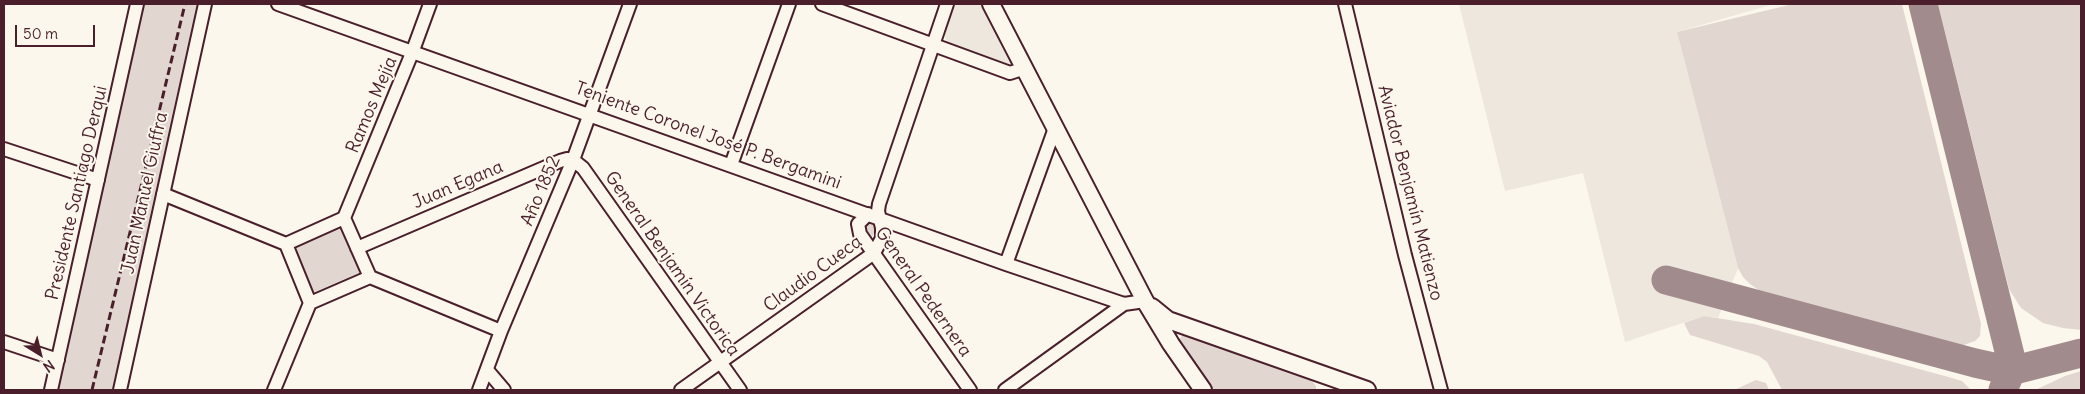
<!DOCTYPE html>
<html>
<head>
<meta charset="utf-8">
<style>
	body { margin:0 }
	#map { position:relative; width:2085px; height:394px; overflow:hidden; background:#fbf7ec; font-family:Delius,sans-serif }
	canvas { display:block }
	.frame { position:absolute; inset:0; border:5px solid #4a1f2b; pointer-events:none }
	.north { position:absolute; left:15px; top:329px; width:50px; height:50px; -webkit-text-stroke:4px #fbf7ec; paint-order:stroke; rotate:144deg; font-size:14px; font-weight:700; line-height:20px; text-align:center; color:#4a1f2b }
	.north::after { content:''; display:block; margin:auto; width:18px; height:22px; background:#4a1f2b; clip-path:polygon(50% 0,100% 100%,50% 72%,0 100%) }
	.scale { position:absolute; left:15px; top:25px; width:80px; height:22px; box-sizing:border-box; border:2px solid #4a1f2b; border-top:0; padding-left:6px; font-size:15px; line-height:18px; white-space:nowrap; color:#4a1f2b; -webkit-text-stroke:4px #fbf7ec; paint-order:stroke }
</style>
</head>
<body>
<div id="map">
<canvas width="2085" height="394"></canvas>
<div class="frame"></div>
<div class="north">N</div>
<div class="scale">50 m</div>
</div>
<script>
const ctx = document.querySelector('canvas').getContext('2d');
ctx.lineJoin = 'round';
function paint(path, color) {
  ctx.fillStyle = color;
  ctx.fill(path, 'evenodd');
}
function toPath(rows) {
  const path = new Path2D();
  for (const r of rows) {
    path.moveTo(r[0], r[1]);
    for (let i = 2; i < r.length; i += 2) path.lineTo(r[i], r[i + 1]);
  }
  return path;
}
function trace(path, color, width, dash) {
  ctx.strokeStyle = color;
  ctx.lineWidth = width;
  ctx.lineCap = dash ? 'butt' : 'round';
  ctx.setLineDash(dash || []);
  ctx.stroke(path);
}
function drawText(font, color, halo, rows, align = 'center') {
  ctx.font = font + ' Delius,sans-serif';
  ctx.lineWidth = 4;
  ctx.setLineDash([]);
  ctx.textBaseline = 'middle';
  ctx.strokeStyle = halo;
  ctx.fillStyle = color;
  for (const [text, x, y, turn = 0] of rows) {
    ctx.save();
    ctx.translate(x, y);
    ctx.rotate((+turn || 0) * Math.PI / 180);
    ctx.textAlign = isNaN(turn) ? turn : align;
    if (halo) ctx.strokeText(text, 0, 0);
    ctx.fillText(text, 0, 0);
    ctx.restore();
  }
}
const built = toPath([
	[956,4,982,4,1011,60,1012,64,1011,67,948,45,944,34],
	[1459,4,1774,4,1677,32,1738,268,1718,318,1704,316,1625,342,1583,173,1505,191]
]);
const green = toPath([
	[143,4,201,4,120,390,51,390,98,180],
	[1793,4,1902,4,1981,324,1980,336,1975,341,1961,346,1769,297,1750,284,1743,277,1738,268,1677,32],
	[1938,4,2081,4,2081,330,2063,328,2043,323,2021,308,2009,289],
	[864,221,878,225,875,234,871,237,862,226],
	[342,226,361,272,312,293,293,246],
	[1704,316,1754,324,1952,378,1962,381,1971,390,1782,390,1767,362,1759,356,1690,335,1684,323],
	[1183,335,1311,380,1316,386,1316,390,1210,390,1177,341],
	[2081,371,2081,390,2035,390,2065,376],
	[1756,380,1766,383,1769,390,1734,390]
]);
const taxiway = toPath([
	[1923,4,2010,355,2011,371,2003,390],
	[1666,280,1975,363,2011,371,2081,353]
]);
const minor = toPath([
	[278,4,1006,264,1124,304],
	[822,4,1010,73,1025,68],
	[1345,4,1405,255,1441,390],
	[4,149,98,180],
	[731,165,789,4],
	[163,194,286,244],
	[868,214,858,224,860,234,970,390],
	[344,218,412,53,430,4],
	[357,248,560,161,567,159,573,160,583,168,740,390],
	[1006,264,1055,128],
	[370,277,501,331],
	[310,303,370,277,344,218],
	[310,303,286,244,344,218],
	[4,342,58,360],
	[487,370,504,390],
	[51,390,137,4],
	[120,390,205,4],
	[274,390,310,303],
	[479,390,501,331,573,160,630,4],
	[681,390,874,253,882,238,882,228,878,211,879,204,947,4],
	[1005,390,1124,304,1145,301]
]);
const tertiary = toPath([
	[991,4,1145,301,1171,344,1203,390],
	[1152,307,1168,320,1367,390]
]);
const rail = toPath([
	[92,390,185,4]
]);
const streetNames = [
	["Ramos Mejía",372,105,-67],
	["Teniente Coronel José P. Bergamini",708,136,20],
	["Juan Egana",458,185,-23],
	["Año 1852",541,191,-67],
	["Presidente Santiago Derqui",77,193,-77],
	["Juan Manuel Giuffra",145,193,-78],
	["Aviador Benjamín Matienzo",1410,193,76],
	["General Benjamín Victorica",672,264,55],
	["Claudio Cueca",813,274,-36],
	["General Pedernera",923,292,55]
];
paint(built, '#eee7de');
paint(green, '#e2d7d0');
trace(taxiway, '#a28b8c', 29);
trace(minor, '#4a1f2b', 16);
trace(tertiary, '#4a1f2b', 20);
trace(minor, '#fbf7ec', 12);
trace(tertiary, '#fbf7ec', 16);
trace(rail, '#4a1f2b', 3, [8, 4]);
drawText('18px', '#4a1f2b', '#fbf7ec', streetNames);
</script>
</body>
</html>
